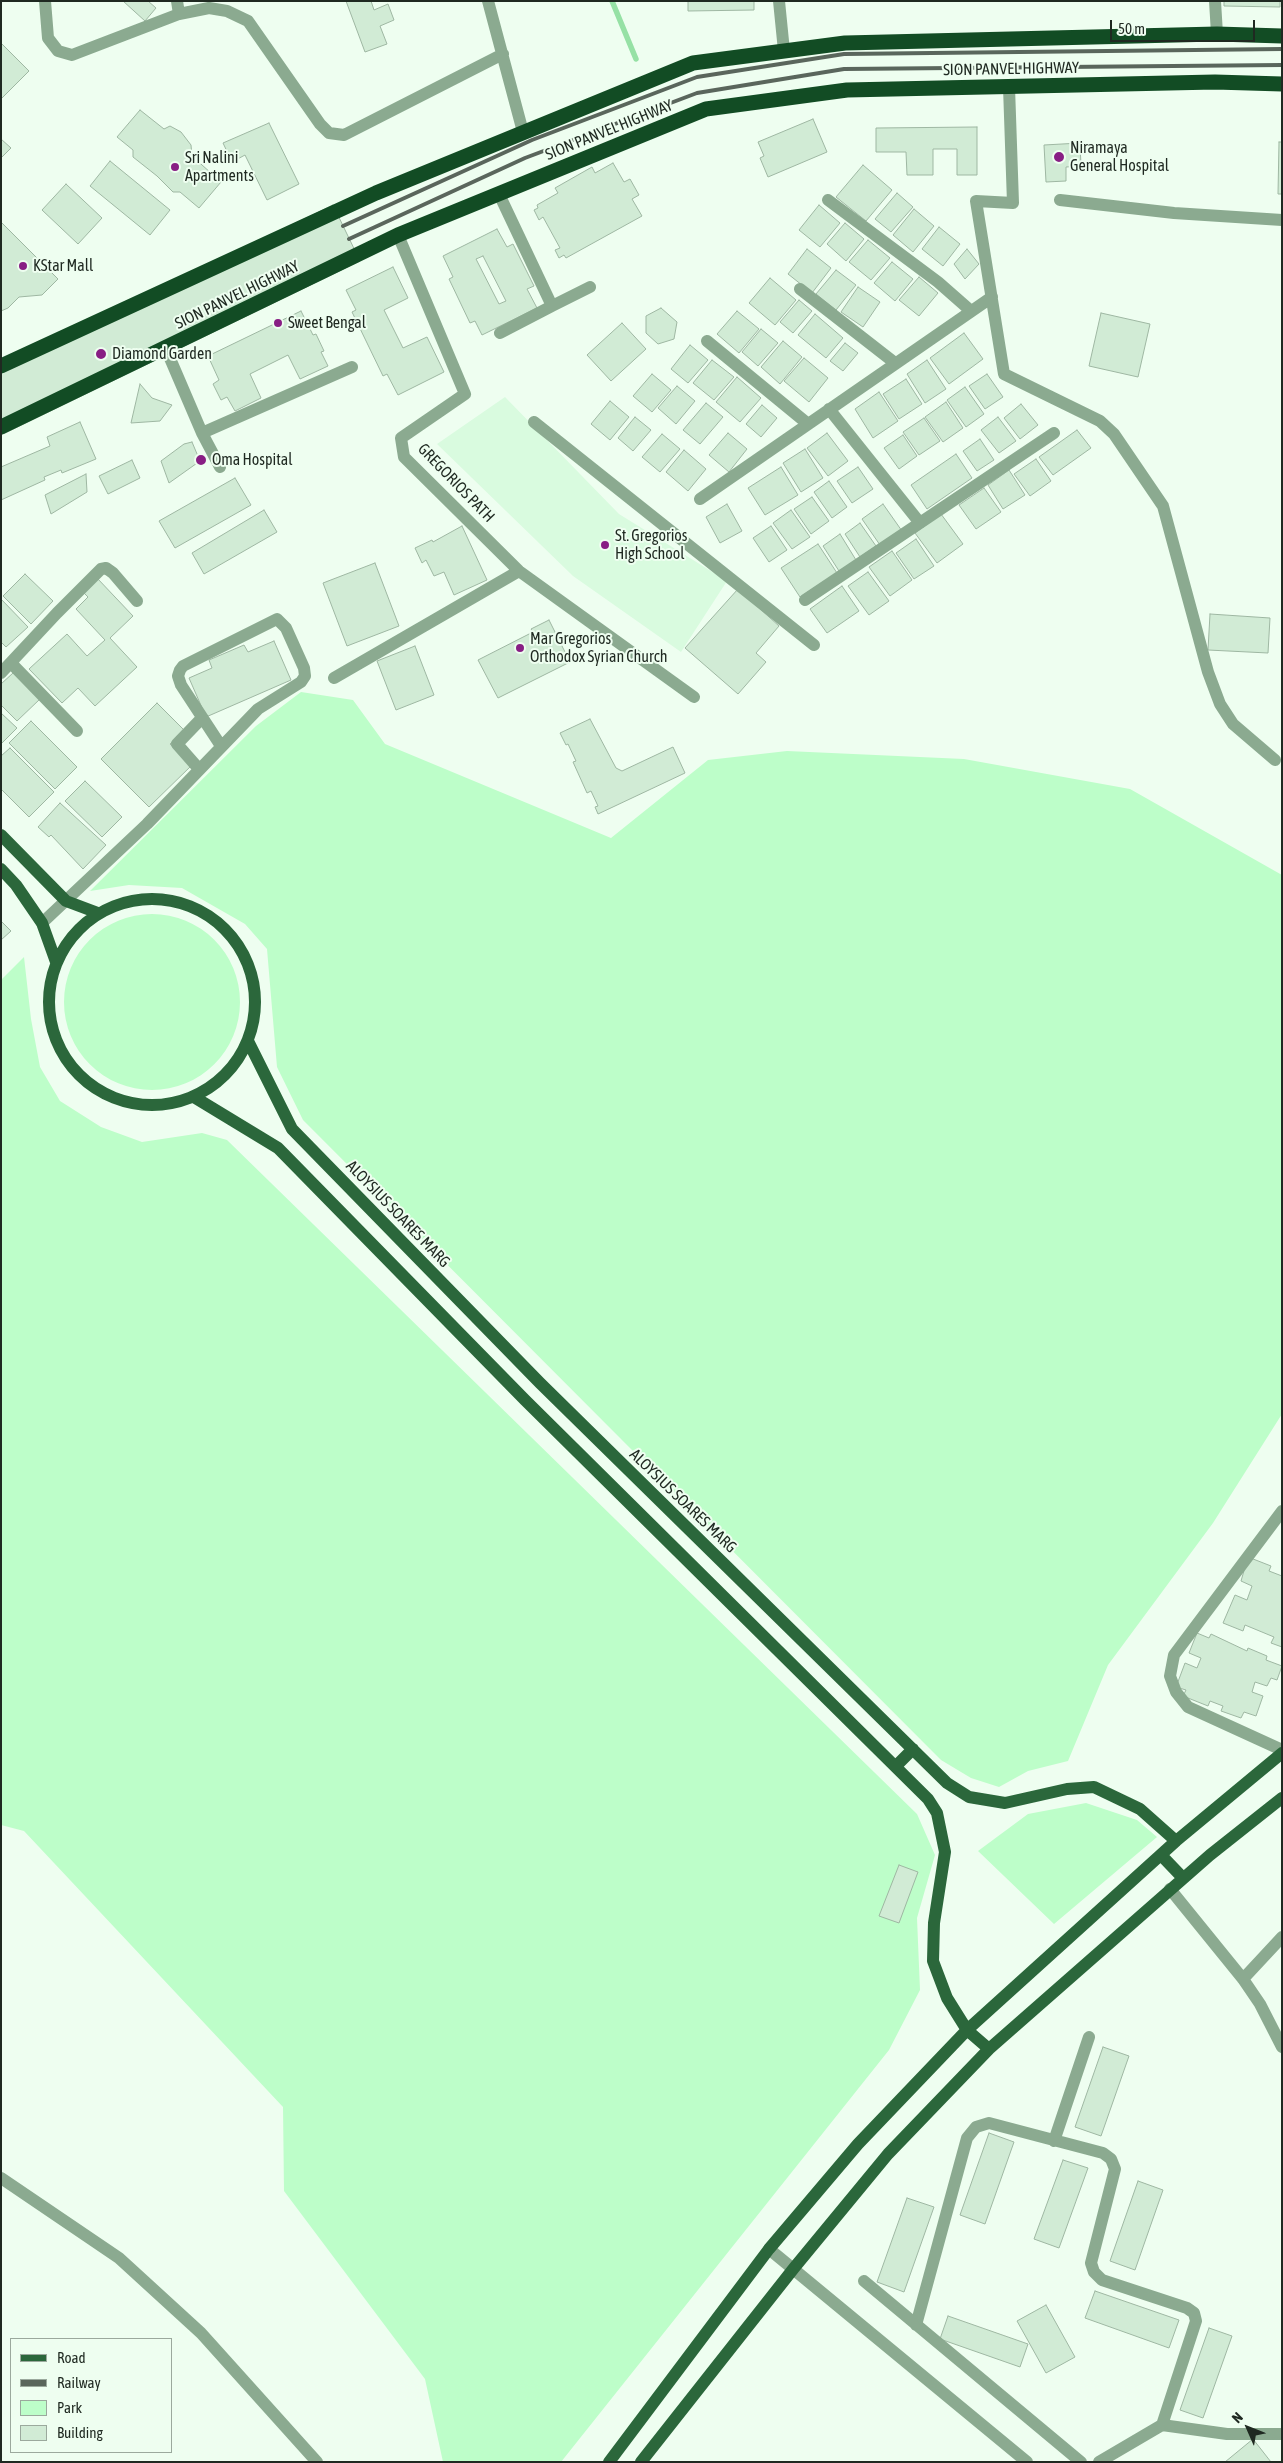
<!DOCTYPE html>
<html>
<head>
<meta charset="utf-8">
<style>
	body { margin:0 }
	#map { position:relative; width:1283px; height:2463px; overflow:hidden; background:#eefef0; font-family:"Asap Condensed",sans-serif }
	canvas { display:block }
	.frame { position:absolute; inset:0; border:2px solid #1f2921; pointer-events:none }
	.legend { position:absolute; left:10px; top:2338px; width:162px; height:115px; box-sizing:border-box; background:#eefef0; border:1px solid #9ba99d; margin:0; padding:6px 9px; list-style:none; font-size:15px; color:#1f2921 }
	.legend li { display:flex; align-items:center; gap:10px; height:25px }
	.legend b { width:25px; border:1px solid #9ba99d }
	.north { position:absolute; left:1223px; top:2403px; width:50px; height:50px; -webkit-text-stroke:4px #eefef0; paint-order:stroke; rotate:314deg; font-size:14px; font-weight:700; line-height:20px; text-align:center; color:#1f2921 }
	.north::after { content:''; display:block; margin:auto; width:18px; height:22px; background:#1f2921; clip-path:polygon(50% 0,100% 100%,50% 72%,0 100%) }
	.scale { position:absolute; left:1110px; top:20px; width:145px; height:22px; box-sizing:border-box; border:2px solid #1f2921; border-top:0; padding-left:6px; font-size:15px; line-height:18px; white-space:nowrap; color:#1f2921; -webkit-text-stroke:4px #eefef0; paint-order:stroke }
</style>
</head>
<body>
<div id="map">
<canvas width="1283" height="2463"></canvas>
<div class="frame"></div>
<ul class="legend">
<li><b style="height:6px;background:#2b673b"></b>Road</li>
<li><b style="height:6px;background:#5a665c"></b>Railway</li>
<li><b style="height:14px;background:#bdfec9"></b>Park</li>
<li><b style="height:14px;background:#d1ebd5"></b>Building</li>
</ul>
<div class="north">N</div>
<div class="scale">50 m</div>
</div>
<script>
const ctx = document.querySelector('canvas').getContext('2d');
ctx.lineJoin = 'round';
function paint(path, color) {
  ctx.fillStyle = color;
  ctx.fill(path, 'evenodd');
}
function toPath(rows) {
  const path = new Path2D();
  for (const r of rows) {
    if (r.length === 3) {
      path.moveTo(r[0] + r[2], r[1]);
      path.arc(r[0], r[1], r[2], 0, 2 * Math.PI);
      continue;
    }
    path.moveTo(r[0], r[1]);
    for (let i = 2; i < r.length; i += 2) path.lineTo(r[i], r[i + 1]);
  }
  return path;
}
function trace(path, color, width, dash) {
  ctx.strokeStyle = color;
  ctx.lineWidth = width;
  ctx.lineCap = dash ? 'butt' : 'round';
  ctx.setLineDash(dash || []);
  ctx.stroke(path);
}
function drawText(font, color, halo, rows, align = 'center') {
  ctx.font = font + ' "Asap Condensed",sans-serif';
  ctx.lineWidth = 4;
  ctx.setLineDash([]);
  ctx.textBaseline = 'middle';
  ctx.strokeStyle = halo;
  ctx.fillStyle = color;
  for (const [text, x, y, turn = 0] of rows) {
    ctx.save();
    ctx.translate(x, y);
    ctx.rotate((+turn || 0) * Math.PI / 180);
    ctx.textAlign = isNaN(turn) ? turn : align;
    if (halo) ctx.strokeText(text, 0, 0);
    ctx.fillText(text, 0, 0);
    ctx.restore();
  }
}
const built = toPath([
	[505,397,619,514,727,581,681,652,573,576,437,444]
]);
const green = toPath([
	[301,692,353,700,385,744,611,838,708,760,787,751,964,759,1130,789,1282,875,1282,1414,1213,1523,1108,1665,1068,1761,1028,1771,999,1787,971,1778,941,1760,303,1120,277,1067,267,949,245,924,182,888,129,885,90,891,256,726],
	[152,1002,88],
	[24,957,31,1019,40,1067,60,1101,101,1127,142,1142,202,1133,227,1140,917,1814,935,1855,917,1918,920,1990,889,2050,561,2462,443,2462,425,2379,284,2191,283,2107,24,1831,1,1825,1,980],
	[1086,1803,1137,1820,1157,1837,1054,1924,978,1851,1028,1814]
]);
const stream = toPath([
	[612,1,636,59]
]);
const building = toPath([
	[123,1,148,1,156,8,145,21,123,1],
	[346,1,371,1,374,10,388,4,394,20,380,26,387,44,365,52,346,1],
	[688,1,754,1,754,10,688,11,688,1],
	[1224,1,1280,1,1280,7,1224,6,1224,1],
	[1,43,29,71,1,99,1,43],
	[140,110,164,129,170,126,181,132,191,145,192,156,221,182,199,208,180,192,173,192,157,176,133,157,133,150,117,137,140,110],
	[813,119,827,152,768,177,760,158,764,156,758,142,813,119],
	[269,123,299,184,267,200,245,155,232,162,223,143,269,123],
	[977,127,977,175,957,175,957,149,933,149,933,175,907,175,906,152,876,152,876,128,977,127],
	[1,139,11,148,1,158,1,139],
	[1279,142,1282,142,1282,194,1278,194,1279,142],
	[1080,143,1081,166,1066,167,1066,181,1046,182,1044,145,1080,143],
	[110,161,170,210,150,235,90,186,110,161],
	[613,163,624,182,630,179,639,195,632,199,642,216,566,258,564,255,559,258,555,250,560,248,543,217,539,220,534,210,538,208,537,205,558,193,555,188,592,167,595,173,613,163],
	[863,165,892,190,866,221,836,197,863,165],
	[66,184,102,218,78,244,42,210,66,184],
	[897,193,913,207,891,232,875,219,897,193],
	[333,205,360,261,1,435,1,366,333,205],
	[819,205,840,223,820,247,799,230,819,205],
	[914,209,934,226,913,252,893,235,914,209],
	[1,222,58,279,42,295,19,297,8,308,1,311,1,222],
	[845,223,864,239,846,261,827,244,845,223],
	[939,227,960,244,943,266,922,249,939,227],
	[497,229,507,247,513,244,534,286,527,289,537,308,482,335,475,321,470,323,449,279,453,277,443,256,497,229],
	[483,256,506,301,499,304,476,259,483,256],
	[868,240,890,258,871,280,849,262,868,240],
	[807,249,831,268,812,293,788,274,807,249],
	[967,249,979,264,965,279,954,264,967,249],
	[892,262,913,279,895,301,874,283,892,262],
	[393,267,408,298,384,310,403,348,427,337,444,372,398,395,387,374,383,376,352,312,356,310,346,290,393,267],
	[836,270,856,285,836,310,816,294,836,270],
	[919,277,938,293,919,316,899,300,919,277],
	[770,278,796,300,775,325,749,303,770,278],
	[858,287,880,302,863,327,841,312,858,287],
	[799,300,812,311,793,333,780,322,799,300],
	[661,308,677,322,674,339,658,344,646,333,646,316,661,308],
	[301,311,313,335,316,334,324,351,321,352,328,366,300,379,288,355,250,374,261,398,235,411,227,397,221,400,213,384,219,380,208,356,301,311],
	[737,311,759,329,739,353,717,334,737,311],
	[1101,313,1150,324,1138,377,1089,366,1101,313],
	[815,314,843,338,826,358,798,335,815,314],
	[622,323,646,349,611,381,587,355,622,323],
	[761,329,778,343,758,366,742,352,761,329],
	[964,333,983,359,949,384,930,358,964,333],
	[783,341,802,357,780,384,761,367,783,341],
	[845,343,858,353,843,371,830,361,845,343],
	[690,345,708,360,688,383,671,369,690,345],
	[804,358,828,378,809,402,784,381,804,358],
	[712,360,734,377,714,400,693,383,712,360],
	[927,360,946,389,925,403,907,374,927,360],
	[652,374,671,390,652,412,633,396,652,374],
	[987,374,1003,397,985,409,969,386,987,374],
	[737,377,761,398,740,422,716,402,737,377],
	[906,379,922,404,899,419,883,394,906,379],
	[140,384,152,398,172,405,160,421,131,423,140,384],
	[677,386,695,401,676,424,658,408,677,386],
	[965,387,984,414,966,427,947,400,965,387],
	[879,392,898,421,873,438,855,409,879,392],
	[610,401,629,417,610,440,591,424,610,401],
	[946,402,963,428,943,442,925,417,946,402],
	[706,403,723,417,700,444,683,430,706,403],
	[1021,404,1038,425,1020,439,1004,418,1021,404],
	[762,405,777,418,761,437,746,424,762,405],
	[635,417,651,430,633,451,618,438,635,417],
	[998,417,1016,441,999,453,981,430,998,417],
	[924,418,940,441,919,455,903,432,924,418],
	[80,422,96,459,62,473,61,470,44,477,45,480,1,500,1,467,50,446,47,437,80,422],
	[1077,430,1091,448,1053,475,1039,457,1077,430],
	[728,433,747,449,729,472,709,455,728,433],
	[827,433,848,461,828,476,807,448,827,433],
	[662,434,680,449,660,472,642,457,662,434],
	[903,435,917,456,899,469,884,448,903,435],
	[980,439,994,460,977,471,963,451,980,439],
	[192,442,200,461,169,483,161,461,184,444,192,442],
	[805,449,823,478,801,492,783,463,805,449],
	[684,450,706,469,688,491,666,472,684,450],
	[956,454,972,478,927,509,911,485,956,454],
	[1036,459,1051,481,1030,496,1014,474,1036,459],
	[132,460,140,478,108,494,99,476,132,460],
	[781,467,798,495,765,515,748,488,781,467],
	[858,467,873,489,852,503,837,481,858,467],
	[1009,470,1025,495,1003,509,988,485,1009,470],
	[86,474,87,492,51,514,45,495,86,474],
	[235,478,251,505,175,548,159,521,235,478],
	[829,481,847,507,832,518,814,492,829,481],
	[984,488,1001,512,976,529,959,505,984,488],
	[812,497,829,521,811,534,794,509,812,497],
	[727,504,742,531,720,543,706,517,727,504],
	[883,504,902,531,880,545,862,519,883,504],
	[264,510,277,532,204,574,192,553,264,510],
	[791,510,810,537,792,549,773,523,791,510],
	[941,514,963,544,937,563,915,533,941,514],
	[860,523,876,546,860,557,845,534,860,523],
	[462,526,487,580,454,595,444,572,434,576,426,560,422,563,415,548,432,540,433,542,462,526],
	[771,526,787,550,769,562,753,538,771,526],
	[840,534,856,560,839,571,823,546,840,534],
	[916,539,934,566,914,579,896,553,916,539],
	[818,544,837,573,800,597,781,568,818,544],
	[892,551,912,580,890,596,869,567,892,551],
	[375,563,399,626,347,646,323,583,375,563],
	[868,572,889,601,869,615,848,586,868,572],
	[25,574,53,601,31,624,3,596,25,574],
	[97,578,133,616,110,638,137,667,95,706,78,688,62,703,29,669,67,634,87,656,105,640,76,609,88,597,83,592,97,578],
	[842,586,859,611,827,633,810,609,842,586],
	[738,589,779,626,756,653,766,662,738,694,685,648,738,589],
	[1,599,28,627,6,647,1,642,1,599],
	[1210,614,1270,618,1268,653,1208,650,1210,614],
	[549,620,570,662,498,698,478,660,533,632,531,629,549,620],
	[274,641,291,680,206,717,189,678,212,668,209,660,244,645,248,652,274,641],
	[415,646,434,695,396,710,377,661,415,646],
	[13,673,40,699,17,721,1,705,1,684,13,673],
	[157,703,184,730,170,744,191,766,149,807,101,759,157,703],
	[1,713,17,728,1,744,1,713],
	[590,719,616,768,622,771,673,747,685,773,598,814,595,807,598,806,591,791,587,793,573,762,576,761,568,744,566,745,560,733,590,719],
	[31,721,77,767,55,789,9,743,31,721],
	[10,748,54,792,29,817,1,789,1,756,10,748],
	[85,781,122,817,102,837,65,801,85,781],
	[60,803,106,845,83,869,51,835,49,837,38,827,60,803],
	[1,921,11,931,1,940,1,921],
	[1248,1557,1271,1566,1269,1571,1282,1576,1282,1647,1271,1643,1274,1637,1245,1625,1243,1631,1223,1623,1235,1595,1247,1600,1252,1586,1241,1581,1248,1557],
	[1197,1633,1209,1638,1211,1634,1247,1651,1248,1648,1267,1656,1266,1660,1282,1666,1277,1680,1271,1678,1267,1686,1255,1682,1252,1692,1263,1696,1256,1716,1244,1712,1241,1718,1221,1711,1223,1706,1210,1701,1208,1706,1183,1696,1186,1690,1176,1687,1185,1663,1197,1668,1201,1658,1189,1653,1197,1633],
	[899,1865,918,1872,899,1923,879,1916,899,1865],
	[1103,2047,1129,2056,1101,2136,1075,2127,1103,2047],
	[989,2133,1014,2142,985,2224,960,2215,989,2133],
	[1063,2160,1088,2168,1059,2248,1034,2239,1063,2160],
	[1138,2181,1163,2190,1135,2270,1110,2261,1138,2181],
	[907,2198,934,2207,904,2292,877,2282,907,2198],
	[1095,2291,1179,2320,1169,2348,1085,2318,1095,2291],
	[1046,2305,1075,2357,1046,2373,1017,2321,1046,2305],
	[948,2316,1028,2344,1020,2367,940,2339,948,2316],
	[1209,2328,1232,2336,1203,2418,1180,2410,1209,2328],
	[1253,2439,1271,2462,1225,2462,1253,2439]
]);
const minor = toPath([
	[45,1,48,38,58,51,72,55,179,14,177,1],
	[488,1,523,132],
	[779,1,784,51],
	[1215,1,1217,34],
	[179,14,209,8,227,11,248,21,320,124,329,133,344,135,503,54],
	[1009,87,1013,203,976,201,1004,374,1100,421,1114,434,1163,506,1208,672,1220,704,1233,724,1275,760],
	[499,194,552,306,500,333],
	[828,200,938,282,971,311],
	[1060,200,1174,213,1282,220],
	[398,235,465,394,401,438,404,457,519,571,694,697],
	[800,289,895,363],
	[552,306,590,287],
	[707,341,808,424],
	[166,349,202,433],
	[829,409,920,523],
	[534,422,814,645],
	[220,467,202,433,352,367],
	[700,499,992,297],
	[805,600,1054,433],
	[11,663,77,731],
	[1,673,57,613,101,569,106,568,113,573,137,601],
	[334,678,519,571],
	[199,769,177,744,202,718],
	[42,923,147,824,258,709,301,682,305,676,304,668,286,628,277,619,183,666,180,670,178,676,181,685,221,746],
	[1282,1511,1174,1655,1170,1676,1176,1692,1188,1707,1282,1750],
	[1170,1889,1243,1979,1260,2004,1282,2047],
	[1243,1979,1282,1937],
	[1054,2141,1089,2037],
	[1,2178,119,2258,201,2333,317,2462],
	[769,2249,1027,2462],
	[864,2281,1081,2462],
	[916,2325,967,2138,976,2127,989,2123,1103,2153,1111,2159,1115,2169,1091,2263,1094,2272,1102,2280,1187,2308,1194,2313,1196,2321,1162,2425,1099,2462],
	[1162,2425,1227,2434,1282,2434]
]);
const major = toPath([
	[1,835,66,901,98,913],
	[1,869,16,885,42,923,56,962],
	[152,1002,103],
	[248,1041,292,1129,540,1383,947,1783,969,1797,1005,1803,1067,1789,1094,1787,1140,1809,1176,1841],
	[194,1097,278,1148,525,1400,928,1799,937,1813,945,1852,934,1923,933,1961,947,1998,967,2030,989,2049],
	[896,1766,913,1749],
	[1161,1855,1183,1878],
	[609,2462,769,2249,858,2144,967,2030,1176,1841,1282,1753],
	[641,2462,794,2268,888,2154,989,2049,1210,1855,1282,1798]
]);
const highway = toPath([
	[1,366,376,193,693,63,845,43,1217,34,1282,36],
	[1,427,398,235,706,109,847,90,1215,82,1282,84]
]);
const rail = toPath([
	[343,226,532,140,697,77,844,54,1282,49],
	[349,239,525,158,697,93,844,69,1282,65]
]);
const markers = [
	[1059,157,6,"#881e84"],
	[175,167,5,"#881e84"],
	[23,266,5,"#881e84"],
	[278,323,5,"#881e84"],
	[101,354,6,"#881e84"],
	[201,460,6,"#881e84"],
	[605,545,5,"#881e84"],
	[520,648,5,"#881e84"]
];
const streetNames = [
	["SION PANVEL HIGHWAY",1011,69,-1],
	["SION PANVEL HIGHWAY",609,130,-22],
	["SION PANVEL HIGHWAY",237,295,-26],
	["GREGORIOS PATH",456,483,46],
	["ALOYSIUS SOARES MARG",398,1214,46],
	["ALOYSIUS SOARES MARG",683,1501,44]
];
const poiNames = [
	["Niramaya",1070,148],
	["General Hospital",1070,166],
	["Sri Nalini",185,158],
	["Apartments",185,176],
	["KStar Mall",33,266],
	["Sweet Bengal",288,323],
	["Diamond Garden",112,354],
	["Oma Hospital",212,460],
	["St. Gregorios",615,536],
	["High School",615,554],
	["Mar Gregorios",530,639],
	["Orthodox Syrian Church",530,657]
];
paint(built, '#d9fbdf');
paint(green, '#bdfec9');
trace(stream, '#96e1a5', 5.5);
paint(building, '#d1ebd5');
trace(building, '#9eb7a2', 1);
trace(minor, '#8baa90', 12);
trace(major, '#2b673b', 12);
trace(highway, '#124c24', 15);
trace(rail, '#5a665c', 4);
for (const [x, y, r, color] of markers) {
  const dot = new Path2D();
  dot.arc(x, y, r, 0, 2 * Math.PI);
  ctx.fillStyle = color;
  ctx.fill(dot);
  trace(dot, '#eefef0', 2);
}
drawText('16px', '#1f2921', '#eefef0', streetNames);
drawText('16px', '#1f2921', '#eefef0', poiNames, 'left');
</script>
</body>
</html>
